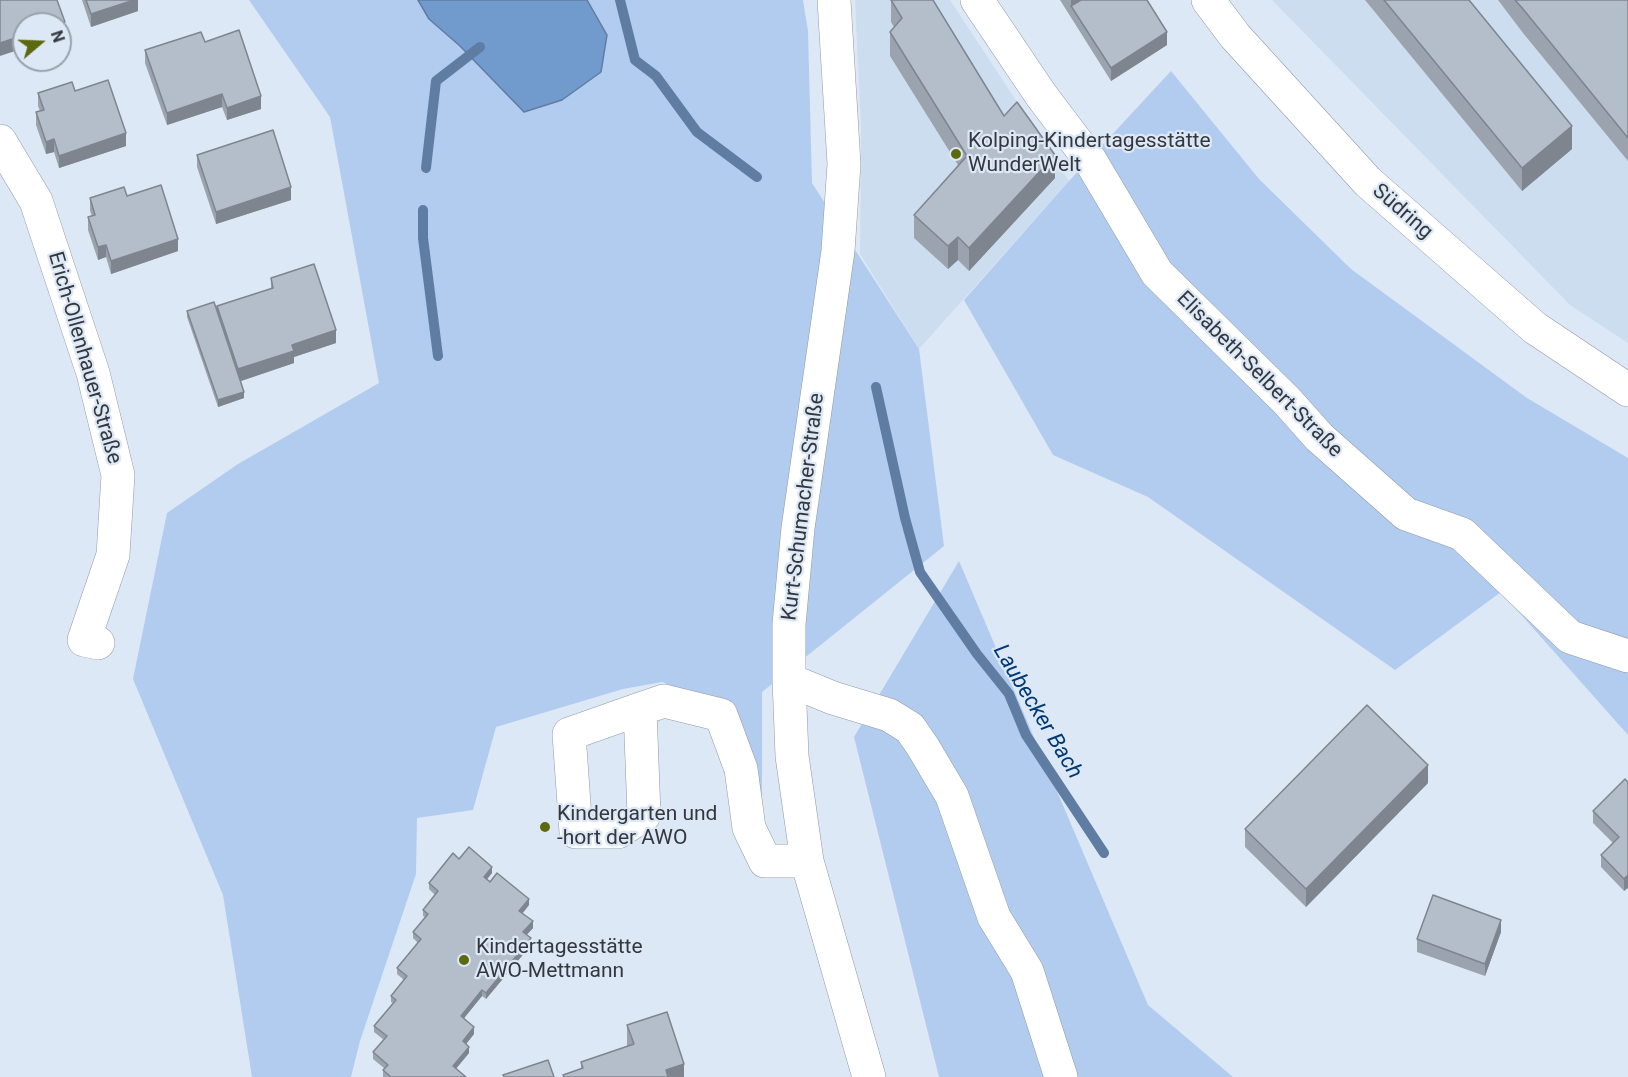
<!DOCTYPE html>
<html>
<head>
<meta charset="utf-8">
<style>
	body { margin:0 }
	#map { position:relative; width:1628px; height:1077px; overflow:hidden; background:#dde8f6; font-family:Roboto,sans-serif }
	canvas { display:block }
	.north { position:absolute; left:12px; top:12px; width:60px; height:60px; box-sizing:border-box; background:#dde8f6; border:2px solid #99a2ac; border-radius:50%; rotate:71deg; font-size:16px; font-weight:700; line-height:24px; text-align:center; color:#34383e }
	.north::after { content:''; display:block; margin:auto; width:21px; height:27px; background:#5d690f; clip-path:polygon(50% 0,100% 100%,50% 72%,0 100%) }
</style>
</head>
<body>
<div id="map">
<canvas width="1628" height="1077"></canvas>
<div class="north">N</div>
</div>
<script>
const ctx = document.querySelector('canvas').getContext('2d');
ctx.lineJoin = 'round';
function paint(path, color) {
  ctx.fillStyle = color;
  ctx.fill(path, 'evenodd');
}
function toPath(rows) {
  const path = new Path2D();
  for (const r of rows) {
    path.moveTo(r[0], r[1]);
    for (let i = 2; i < r.length; i += 2) path.lineTo(r[i], r[i + 1]);
  }
  return path;
}
function trace(path, color, width, dash) {
  ctx.strokeStyle = color;
  ctx.lineWidth = width;
  ctx.lineCap = dash ? 'butt' : 'round';
  ctx.setLineDash(dash || []);
  ctx.stroke(path);
}
function drawText(font, color, halo, rows, align = 'center') {
  ctx.font = font + ' Roboto,sans-serif';
  ctx.lineWidth = 4.5;
  ctx.setLineDash([]);
  ctx.textBaseline = 'middle';
  ctx.strokeStyle = halo;
  ctx.fillStyle = color;
  for (const [text, x, y, turn = 0] of rows) {
    ctx.save();
    ctx.translate(x, y);
    ctx.rotate((+turn || 0) * Math.PI / 180);
    ctx.textAlign = isNaN(turn) ? turn : align;
    if (halo) ctx.strokeText(text, 0, 0);
    ctx.fillText(text, 0, 0);
    ctx.restore();
  }
}
const built = toPath([
	[855,0,950,0,1069,181,919,349,860,254,861,128],
	[1272,0,1628,0,1628,343,1570,305]
]);
const green = toPath([
	[249,0,803,0,808,31,812,183,919,349,944,546,762,692,762,836,730,709,662,682,623,689,496,727,473,810,417,818,416,874,360,1041,351,1077,252,1077,223,895,133,679,167,513,238,464,379,383,330,117],
	[1171,71,1259,179,1351,269,1527,398,1628,458,1628,735,1501,592,1395,670,1148,497,1053,455,964,300,1069,181],
	[959,561,1148,1005,1233,1077,939,1077,854,737]
]);
const water = toPath([
	[418,0,587,0,607,35,601,72,562,100,524,112,460,46,429,19,418,0]
]);
const stream = toPath([
	[620,0,635,60,656,76,697,132,757,177],
	[426,168,436,81,480,47],
	[423,210,423,238,438,356],
	[876,387,905,518,920,572,977,654,1009,694,1026,735,1104,853]
]);
const minor = toPath([
	[834,0,844,164,838,251,798,528,789,624,789,680,792,756,807,861,869,1077],
	[977,0,1041,95,1090,160,1157,273,1287,401,1319,437,1406,514,1462,534,1570,637,1628,656],
	[0,141,36,201,93,373,118,475,113,555,84,640,98,643],
	[789,680,833,698,889,715,910,728,923,747,952,796,994,917,1027,971,1061,1077],
	[640,709,644,815,618,832,576,832,569,734,640,709,664,701,721,715,741,769,749,828,765,861,807,861]
]);
const tertiary = toPath([
	[1208,0,1235,36,1368,182,1535,328,1628,390]
]);
const wall = toPath([
	[82,0,138,0,138,11,91,27],
	[891,0,933,0,1004,116,1055,178,969,271,958,260,948,269,914,238,914,215,958,165,890,56,890,32,894,27,891,22],
	[1060,0,1147,0,1167,45,1111,81],
	[1365,0,1469,0,1572,149,1522,191],
	[1498,0,1628,0,1628,161,1523,33],
	[205,42,261,109,227,120,222,107,167,125,145,63,145,50],
	[75,91,126,146,59,168,54,152,46,154,36,125,36,112,40,111,38,106,38,93],
	[197,155,291,200,216,224,197,167],
	[127,196,178,251,111,274,106,257,98,260,88,230,88,217,92,216,90,211,90,198],
	[271,278,336,343,294,357,294,363,241,381,244,398,218,407,187,317,187,311,217,313,217,306,271,289],
	[1625,779,1624,891,1601,867,1601,855,1613,843,1593,823,1593,811],
	[1428,783,1306,907,1245,847,1245,829],
	[459,859,492,873,487,879,529,905,523,913,533,928,526,935,531,945,486,999,482,996,464,1018,474,1034,466,1044,469,1053,456,1069,466,1077,383,1077,383,1070,384,1068,373,1059,373,1052,384,1040,374,1032,374,1026,393,1003,391,1002,391,996,404,980,397,974,397,968,418,943,413,938,413,932,425,917,423,916,423,910,435,895,429,889,429,883],
	[1501,932,1485,976,1417,952,1417,939],
	[627,1025,684,1077,563,1077,563,1075,581,1069,581,1062,627,1047]
]);
const shadedWall = toPath([
	[134,0,138,0,138,11,91,27,91,14],
	[1071,0,1100,0,1071,6],
	[65,22,65,34,60,36,60,24,57,24],
	[1167,32,1167,45,1111,81,1111,68],
	[24,35,24,48,0,56,0,43],
	[222,94,222,107,167,125,167,113],
	[261,96,261,109,227,120,227,108],
	[1572,126,1572,149,1522,191,1522,168],
	[126,133,126,146,59,168,59,156],
	[54,139,54,152,46,154,46,142],
	[1055,155,1055,178,969,271,969,248],
	[291,187,291,200,216,224,216,212],
	[958,237,958,260,948,269,948,246],
	[178,239,178,251,111,274,111,261],
	[106,245,106,257,98,260,98,247],
	[336,330,336,343,294,357,294,363,238,382,238,369,292,345],
	[244,392,244,398,218,407,218,400],
	[1428,765,1428,783,1306,907,1306,889],
	[492,867,492,873,484,883,484,877],
	[1628,875,1628,888,1624,891,1624,879],
	[529,899,529,905,519,917,519,911],
	[1501,920,1501,932,1485,976,1485,964],
	[533,921,533,928,523,939,523,932],
	[531,938,531,945,486,999,486,993],
	[482,990,482,996,461,1022,461,1016],
	[474,1027,474,1034,463,1048,463,1041],
	[469,1047,469,1053,453,1072,453,1066],
	[684,1064,684,1077,666,1077,666,1070]
]);
const building = toPath([
	[0,0,57,0,65,22,57,24,24,24,24,35,0,43,0,0],
	[86,0,134,0,91,14,86,0],
	[891,0,933,0,1004,116,1017,102,1055,155,969,248,958,237,948,246,914,215,967,156,890,32,902,18,891,0],
	[1081,0,1147,0,1167,32,1111,68,1071,6,1081,0],
	[1384,0,1469,0,1572,126,1522,168,1384,0],
	[1515,0,1628,0,1628,138,1523,9,1515,0],
	[239,30,261,96,227,108,222,94,167,113,145,50,201,32,205,42,239,30],
	[108,80,126,133,59,156,54,139,46,142,36,112,44,110,38,93,72,82,75,91,108,80],
	[273,130,291,187,216,212,197,155,273,130],
	[161,185,178,239,111,261,106,245,98,247,88,217,95,215,90,198,124,187,127,196,161,185],
	[314,264,336,330,292,345,294,351,238,369,217,306,273,288,271,278,314,264],
	[214,302,244,392,218,400,187,311,214,302],
	[1367,705,1428,765,1306,889,1245,829,1367,705],
	[1625,779,1628,782,1628,875,1624,879,1601,855,1619,837,1593,811,1625,779],
	[469,847,492,867,484,877,490,882,497,873,529,899,519,911,533,921,523,932,531,938,486,993,482,990,461,1016,474,1027,463,1041,469,1047,453,1066,466,1077,391,1077,383,1070,388,1065,373,1052,387,1036,374,1026,396,1000,391,996,407,976,397,968,421,939,413,932,428,914,423,910,438,891,429,883,453,853,459,859,469,847],
	[1433,895,1501,920,1485,964,1417,939,1433,895],
	[667,1012,684,1064,666,1070,668,1077,564,1077,563,1075,583,1068,581,1062,634,1044,627,1025,667,1012],
	[548,1060,554,1077,504,1077,503,1075,548,1060]
]);
const markers = [
	[956,154,6,"#5d690f"],
	[545,827,6,"#5d690f"],
	[464,960,6,"#5d690f"]
];
const poiNames = [
	["Kolping-Kindertagesstätte",968,142],
	["WunderWelt",968,166],
	["Kindergarten und",557,815],
	["-hort der AWO",557,839],
	["Kindertagesstätte",476,948],
	["AWO-Mettmann",476,972]
];
const streetNames = [
	["Südring",1402,212,41],
	["Erich-Ollenhauer-Straße",84,358,74],
	["Elisabeth-Selbert-Straße",1259,375,45],
	["Kurt-Schumacher-Straße",804,507,-83]
];
const waterNames = [
	["Laubecker Bach",1037,712,59]
];
paint(built, '#cdddf0');
paint(green, '#b1ccef');
paint(water, '#719acd');
trace(water, '#5f7da2', 1.5);
trace(stream, '#5f7da2', 10);
trace(minor, '#909aa6', 34);
trace(tertiary, '#909aa6', 34);
trace(minor, '#fff', 33);
trace(tertiary, '#fff', 33);
paint(wall, '#9ba3af');
paint(shadedWall, '#7e858e');
paint(building, '#b4becb');
trace(building, '#7e858e', 1.5);
for (const [x, y, r, color] of markers) {
  const dot = new Path2D();
  dot.arc(x, y, r, 0, 2 * Math.PI);
  ctx.fillStyle = color;
  ctx.fill(dot);
  trace(dot, '#dde8f6', 2);
}
drawText('21px', '#34383e', '#dde8f6', poiNames, 'left');
drawText('21px', '#34383e', '#dde8f6', streetNames);
drawText('italic 22px', '#003977', '#dde8f6', waterNames);
</script>
</body>
</html>
